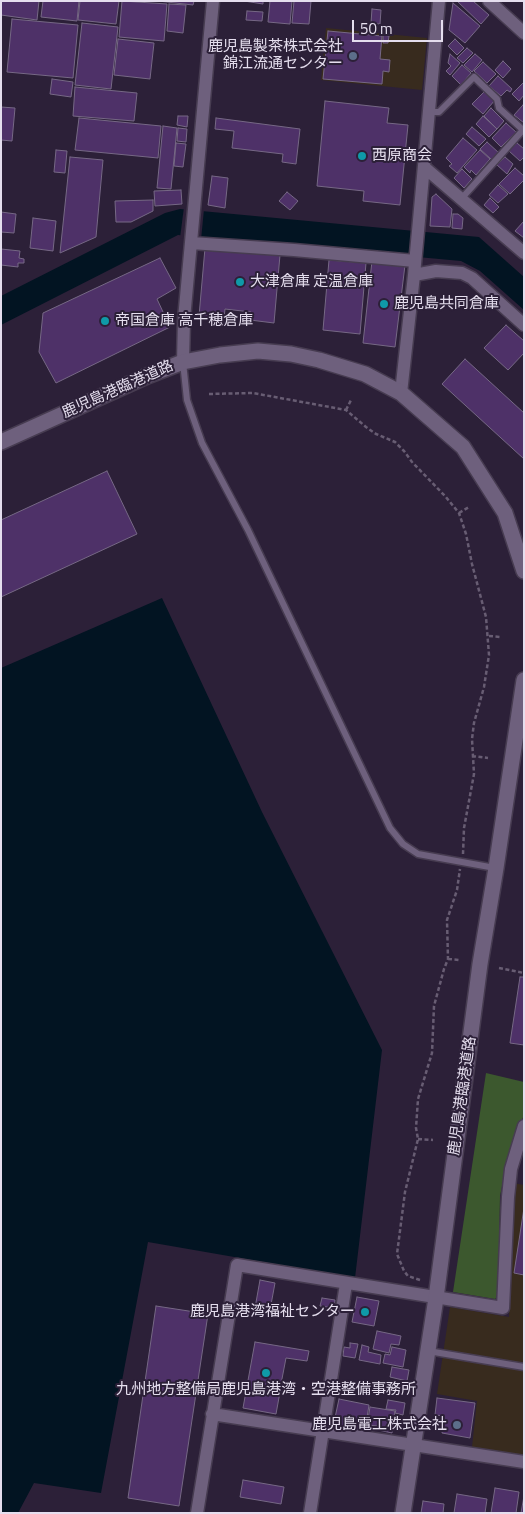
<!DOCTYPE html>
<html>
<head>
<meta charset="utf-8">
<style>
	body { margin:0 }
	#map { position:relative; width:525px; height:1514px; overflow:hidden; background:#2c2038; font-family:"Titillium Web",sans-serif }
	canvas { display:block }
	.frame { position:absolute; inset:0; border:2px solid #e5deee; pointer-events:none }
	.scale { position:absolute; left:352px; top:20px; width:91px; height:22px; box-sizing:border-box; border:2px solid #e5deee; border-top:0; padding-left:6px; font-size:15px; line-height:18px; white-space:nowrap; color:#e5deee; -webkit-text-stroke:4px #2c2038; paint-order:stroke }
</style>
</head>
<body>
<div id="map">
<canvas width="525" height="1514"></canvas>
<div class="frame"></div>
<div class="scale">50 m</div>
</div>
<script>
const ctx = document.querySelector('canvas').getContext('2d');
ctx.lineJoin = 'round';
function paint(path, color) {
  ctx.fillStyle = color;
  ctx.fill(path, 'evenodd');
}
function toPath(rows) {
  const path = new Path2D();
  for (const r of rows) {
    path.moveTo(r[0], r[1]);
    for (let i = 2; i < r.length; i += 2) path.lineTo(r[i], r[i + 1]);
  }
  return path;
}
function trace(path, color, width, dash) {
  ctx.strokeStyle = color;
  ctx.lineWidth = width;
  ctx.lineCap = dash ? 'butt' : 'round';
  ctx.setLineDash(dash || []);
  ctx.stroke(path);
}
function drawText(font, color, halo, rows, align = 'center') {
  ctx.font = font + ' "Titillium Web","Noto Sans JP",sans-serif';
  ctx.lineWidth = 4;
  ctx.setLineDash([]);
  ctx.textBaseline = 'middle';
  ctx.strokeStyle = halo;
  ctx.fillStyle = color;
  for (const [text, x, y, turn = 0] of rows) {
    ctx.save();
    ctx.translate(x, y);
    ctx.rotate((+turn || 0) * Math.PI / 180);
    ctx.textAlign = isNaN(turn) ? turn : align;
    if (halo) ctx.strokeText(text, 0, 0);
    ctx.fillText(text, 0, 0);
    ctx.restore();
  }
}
const commercial = toPath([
	[326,28,427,38,422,90,321,80],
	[513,1183,524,1185,524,1455,472,1447,477,1401,437,1394,450,1307,509,1317]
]);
const green = toPath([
	[486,1073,524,1082,524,1115,510,1148,500,1196,498,1296,495,1299,453,1292]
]);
const water = toPath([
	[180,209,479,237,524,277,524,310,480,271,461,261,178,235,1,325,1,296,165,213],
	[162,598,262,812,382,1050,355,1278,148,1242,101,1493,34,1483,18,1513,1,1513,1,668]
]);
const pier = toPath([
	[184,207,204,209,201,240,180,238]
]);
const building = toPath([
	[1,1,39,1,37,20,1,15,1,1],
	[43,1,79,1,77,21,41,17,43,1],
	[80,1,119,1,116,24,78,20,80,1],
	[122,1,167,4,164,41,119,37,122,1],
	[158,1,194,1,193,5,158,1],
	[244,1,263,1,263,4,244,1],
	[270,1,292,1,290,24,268,22,270,1],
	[294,1,311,1,309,24,292,23,294,1],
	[457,1,473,1,489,15,481,24,457,1],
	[453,3,480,26,465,43,449,30,453,3],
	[169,4,186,5,183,33,167,31,169,4],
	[372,9,381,10,380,24,371,23,372,9],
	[247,11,263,12,262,21,246,20,247,11],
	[12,19,78,25,73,78,7,72,12,19],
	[82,23,118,27,111,89,75,85,82,23],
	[328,31,382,36,380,59,390,60,389,72,383,71,382,84,323,79,328,31],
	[383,35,389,36,388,43,383,43,383,35],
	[118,39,154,43,150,79,114,75,118,39],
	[455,39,464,48,457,55,448,46,455,39],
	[467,48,473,53,463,63,457,58,467,48],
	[450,54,460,63,450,75,446,71,451,66,448,63,450,54],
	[475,54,482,60,472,72,464,65,475,54],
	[503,61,511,69,503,78,495,70,503,61],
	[483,62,496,74,487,83,474,71,483,62],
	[462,65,471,73,461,85,452,76,462,65],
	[498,76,512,89,510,92,507,90,501,96,489,86,498,76],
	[52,79,73,82,71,97,50,94,52,79],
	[524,82,524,95,519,101,512,94,524,82],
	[75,87,137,93,134,121,73,116,75,87],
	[485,91,495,100,483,114,472,104,485,91],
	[325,101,389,108,387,123,408,125,400,205,363,201,364,191,317,186,325,101],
	[523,105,524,106,524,123,514,115,523,105],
	[1,107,15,108,12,141,1,140,1,107],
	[491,108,504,121,497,129,484,116,491,108],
	[178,116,188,116,187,127,177,125,178,116],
	[483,116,497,129,489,137,476,124,483,116],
	[79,118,161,126,158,158,75,150,79,118],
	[216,118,300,129,296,164,282,162,283,154,232,148,234,131,215,129,216,118],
	[506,123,516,132,501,147,492,138,506,123],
	[163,126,177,128,171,189,157,188,163,126],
	[472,127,486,139,479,146,466,134,472,127],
	[178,128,187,129,186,142,177,141,178,128],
	[463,138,477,150,457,173,449,166,452,164,446,158,463,138],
	[487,142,499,153,492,160,480,149,487,142],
	[176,143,186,144,183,167,174,166,176,143],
	[517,143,524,149,524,157,520,161,509,151,517,143],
	[56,150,67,151,65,173,54,172,56,150],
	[480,150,490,159,476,175,471,170,470,173,464,167,480,150],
	[70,157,103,160,96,237,60,253,70,157],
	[505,157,513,164,507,174,497,165,505,157],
	[515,168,524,176,524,180,510,194,499,184,515,168],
	[462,169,472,179,464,188,454,178,462,169],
	[212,176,228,178,225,208,208,205,212,176],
	[498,185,508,194,498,203,489,195,498,185],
	[181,190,182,204,155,206,154,191,181,190],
	[287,192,298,201,290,210,279,201,287,192],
	[436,194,452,209,450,227,430,226,432,197,436,194],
	[490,198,499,207,493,213,484,205,490,198],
	[153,200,153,211,131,222,116,222,115,201,153,200],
	[1,212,16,214,14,233,1,232,1,212],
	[453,214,458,214,463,218,462,229,452,228,453,214],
	[33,218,56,221,53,251,30,248,33,218],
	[524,221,524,238,515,231,524,221],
	[205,248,280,255,274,323,250,320,251,312,225,309,224,318,199,316,205,248],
	[1,249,20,251,19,258,24,259,24,263,18,263,18,267,1,265,1,249],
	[160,258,176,288,157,299,170,327,56,383,39,352,43,313,160,258],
	[329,260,366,263,360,334,323,330,329,260],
	[372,261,405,265,395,347,363,343,372,261],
	[506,325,524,341,524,353,508,370,484,348,506,325],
	[465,359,524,413,524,459,442,384,465,359],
	[107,471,137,534,1,597,1,520,107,471],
	[520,977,524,977,524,1045,510,1043,520,977],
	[524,1208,524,1275,514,1273,524,1208],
	[260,1280,275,1283,270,1310,255,1308,260,1280],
	[357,1297,379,1301,374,1326,352,1322,357,1297],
	[322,1298,335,1300,334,1308,320,1306,322,1298],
	[156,1306,208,1314,179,1506,128,1498,156,1306],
	[377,1331,401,1336,399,1345,391,1344,389,1353,373,1349,377,1331],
	[255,1342,309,1351,307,1361,286,1358,281,1384,293,1386,291,1394,280,1392,276,1414,243,1408,255,1342],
	[350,1343,358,1344,355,1358,343,1356,344,1347,350,1348,350,1343],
	[362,1345,369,1347,368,1352,381,1355,380,1364,359,1360,362,1345],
	[392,1347,406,1350,403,1367,383,1363,385,1354,390,1355,392,1347],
	[392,1367,409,1370,407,1381,390,1377,392,1367],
	[437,1398,475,1403,470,1438,442,1433,444,1416,435,1415,437,1398],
	[339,1399,369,1405,365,1430,360,1429,360,1432,333,1427,339,1399],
	[388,1400,405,1403,403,1415,395,1413,396,1410,386,1409,388,1400],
	[370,1407,395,1411,392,1433,378,1430,378,1426,367,1425,370,1407],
	[243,1480,284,1487,281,1504,240,1497,243,1480],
	[495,1488,519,1492,516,1513,491,1513,495,1488],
	[457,1494,487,1499,485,1513,454,1513,457,1494],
	[524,1496,524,1513,521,1513,524,1496],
	[423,1501,444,1504,443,1513,421,1513,423,1501]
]);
const path = toPath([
	[209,394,253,393,346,410,366,427,376,434,395,442,404,451,412,462,445,496,459,513,466,534,472,564,486,617,489,655,484,687,474,723,472,739,474,774,464,828,463,854],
	[346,410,351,400],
	[459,513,469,507],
	[489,636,500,637],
	[472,756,488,758],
	[448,959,459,960],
	[499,968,524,973],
	[418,1139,433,1140],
	[420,1280,408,1276,404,1271,397,1254,405,1192,418,1139,416,1128,418,1099,432,1053,434,1006,444,969,448,959,447,920,457,890,460,869]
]);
const service = toPath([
	[429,112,439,112,474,77,497,99,499,108,523,130,462,198],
	[183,362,187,400,202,443,248,530,390,828,403,844,418,854,495,868],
	[428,1351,524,1367]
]);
const minor = toPath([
	[489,1,524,33],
	[424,167,524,253],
	[191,243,294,250,415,261],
	[414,275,436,271,462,273,472,278,524,325],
	[183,362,184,319,213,1],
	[401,393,414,275,439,1],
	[212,1414,524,1462],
	[197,1513,237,1265,503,1308,508,1197,511,1169,524,1126],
	[310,1513,346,1284]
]);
const tertiary = toPath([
	[1,442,147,376,183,362,220,355,258,351,291,354,319,360,365,374,401,393,463,447,505,513,524,571],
	[403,1513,436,1298,480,964,496,868,524,680]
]);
const markers = [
	[353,56,5,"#5c6f8a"],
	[362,156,5,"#0f9aa8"],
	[240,282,5,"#0f9aa8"],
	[384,304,5,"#0f9aa8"],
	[105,321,5,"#0f9aa8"],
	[365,1312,5,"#0f9aa8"],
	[266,1373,5,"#0f9aa8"],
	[457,1425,5,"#5c6f8a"]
];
const poiNames = [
	["鹿児島製茶株式会社",343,47,"right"],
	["錦江流通センター",343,64,"right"],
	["西原商会",372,156],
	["大津倉庫 定温倉庫",250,282],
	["鹿児島共同倉庫",394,304],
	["帝国倉庫 高千穂倉庫",115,321],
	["鹿児島港湾福祉センター",355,1312,"right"],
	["九州地方整備局鹿児島港湾・空港整備事務所",266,1390,"center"],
	["鹿児島電工株式会社",447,1425,"right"]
];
const streetNames = [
	["鹿児島港臨港道路",118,390,-24],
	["鹿児島港臨港道路",463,1096,-82]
];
paint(commercial, '#382b1e');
paint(green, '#3c582e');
paint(water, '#021422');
paint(pier, '#2c2038');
paint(building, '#4e3168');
trace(building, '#766885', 1);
trace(service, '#473c51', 9);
trace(minor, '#473c51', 15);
trace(tertiary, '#473c51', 18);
trace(path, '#685d73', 2.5, [4, 2.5]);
trace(service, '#6e607d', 6);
trace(minor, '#6e607d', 12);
trace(tertiary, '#6e607d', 15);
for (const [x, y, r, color] of markers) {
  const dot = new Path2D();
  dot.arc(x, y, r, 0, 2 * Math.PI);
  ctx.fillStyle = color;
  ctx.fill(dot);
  trace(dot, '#2c2038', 2);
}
drawText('15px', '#e5deee', '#2c2038', poiNames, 'left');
drawText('15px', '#e5deee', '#2c2038', streetNames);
</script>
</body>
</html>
